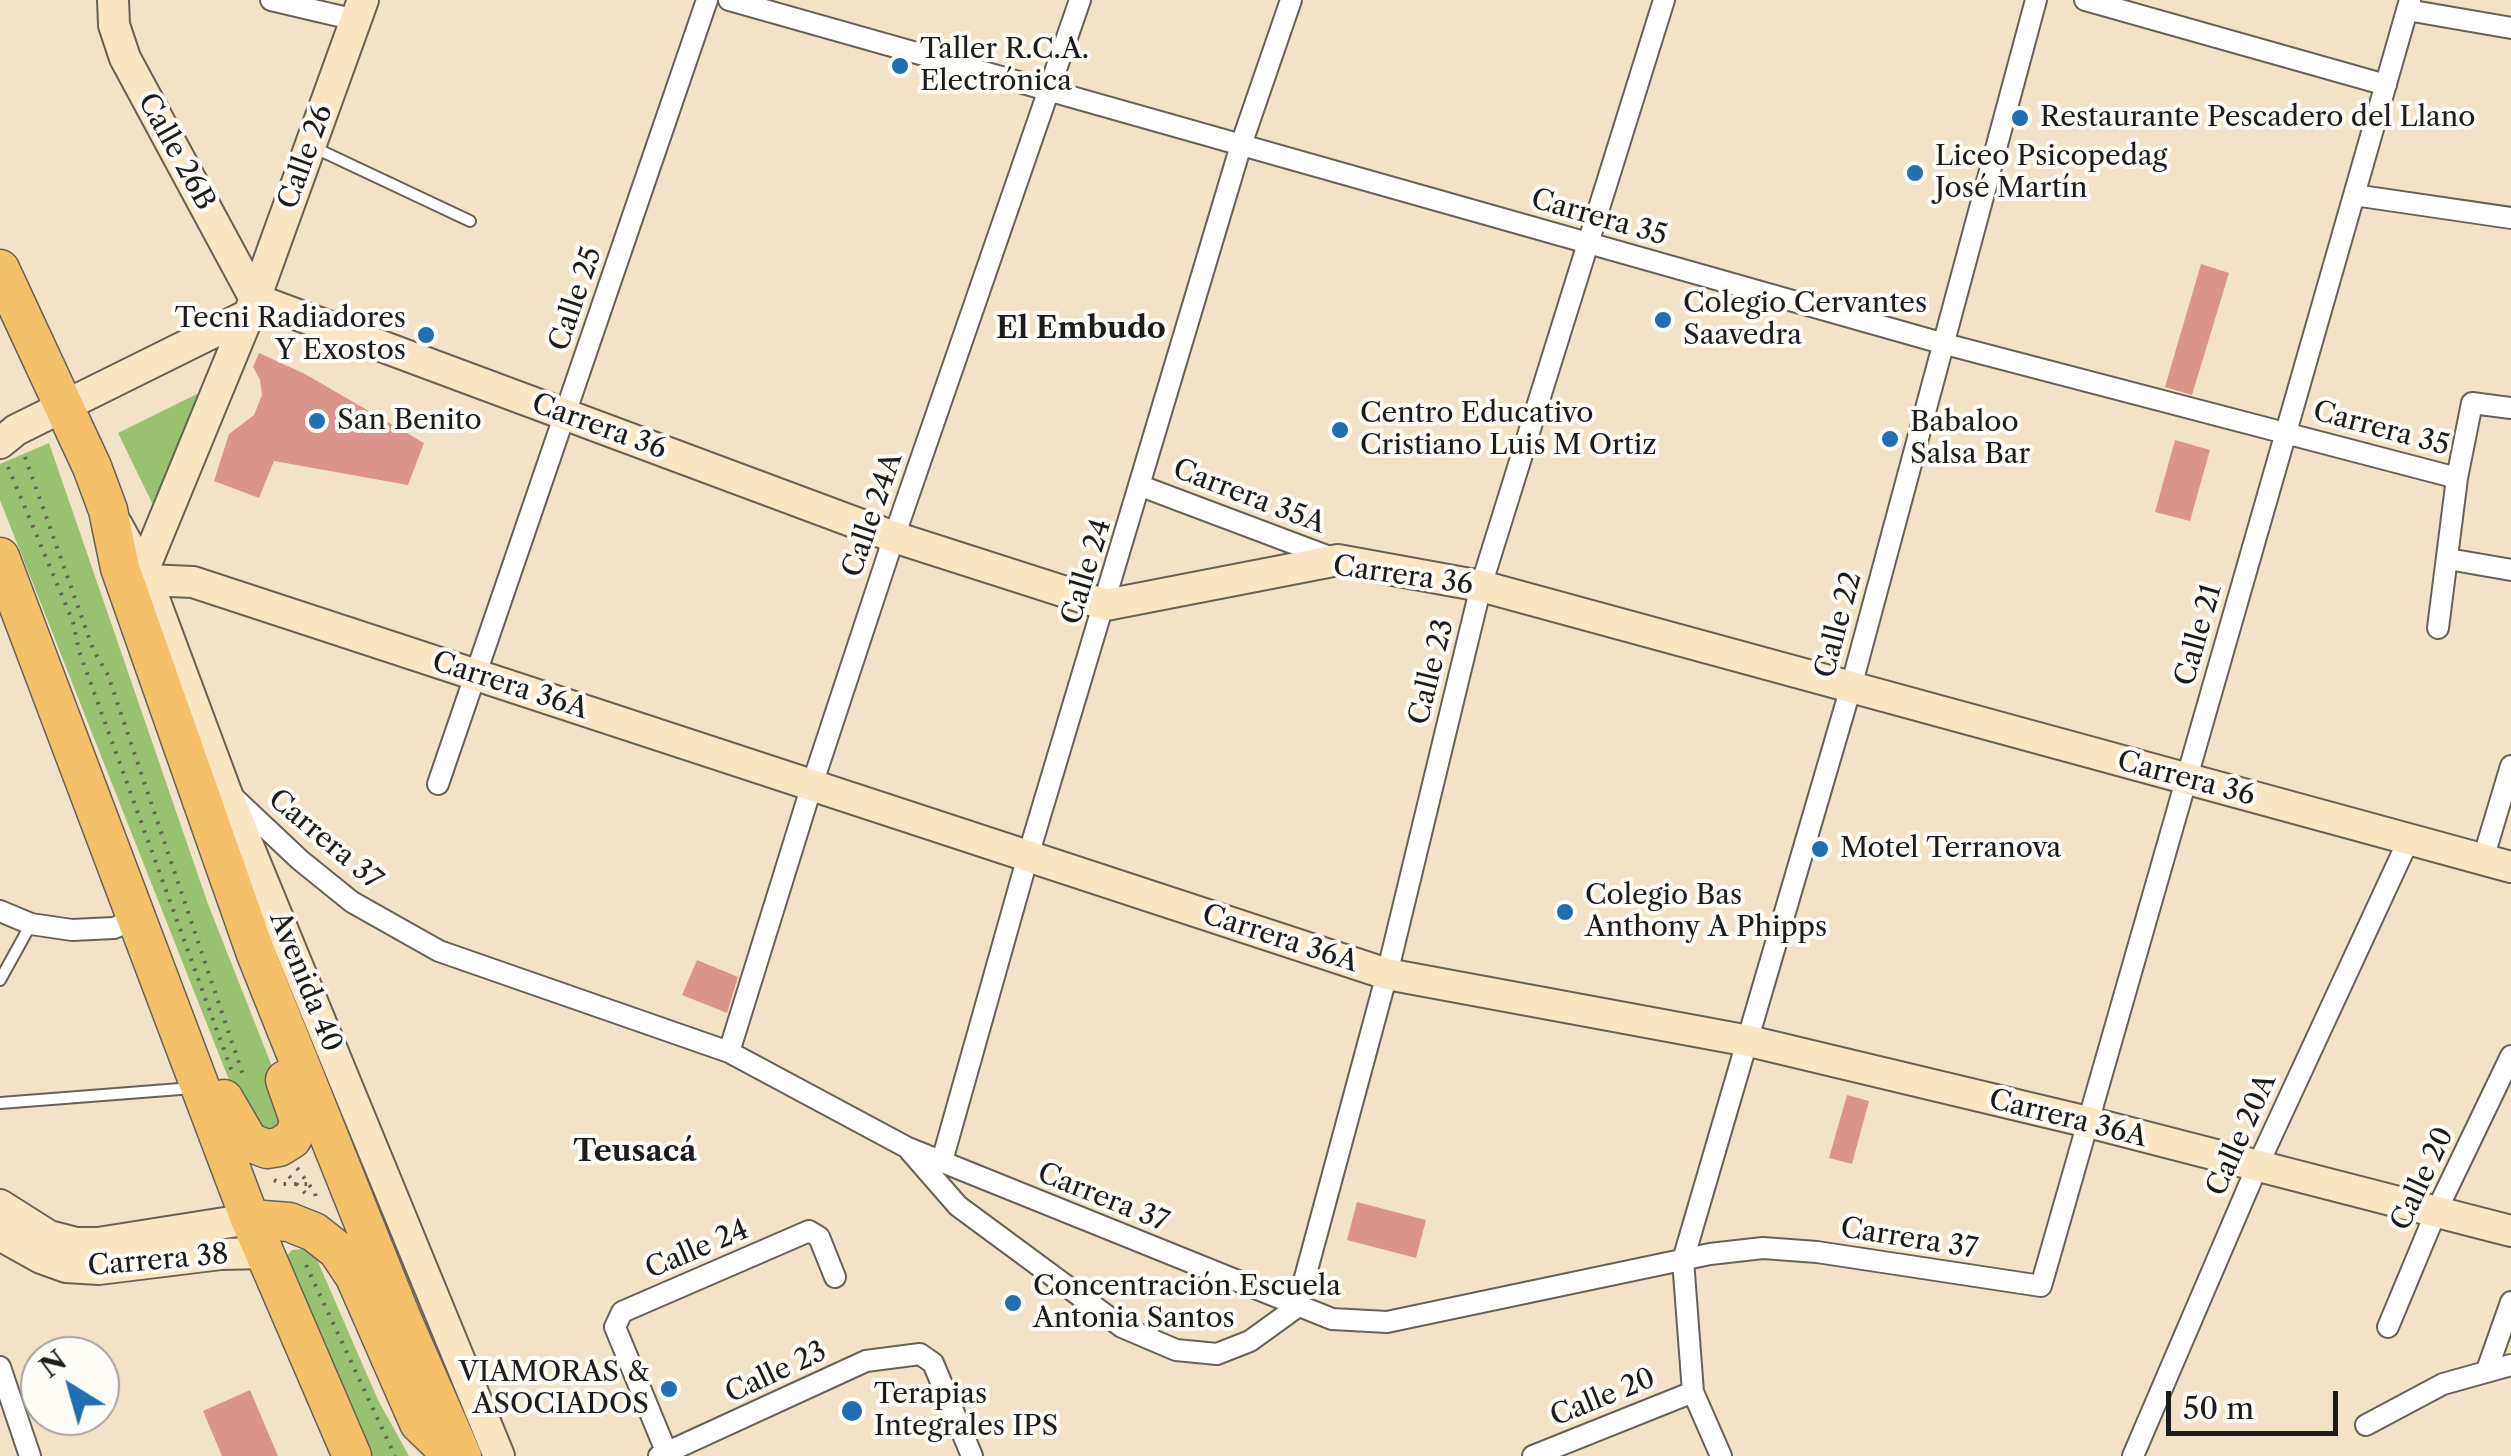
<!DOCTYPE html>
<html>
<head>
<meta charset="utf-8">
<style>
	body { margin:0 }
	#map { position:relative; width:2511px; height:1456px; overflow:hidden; background:#f2e3c8; font-family:"Libre Caslon Text",serif }
	canvas { display:block }
	.north { position:absolute; left:20px; top:1336px; width:100px; height:100px; box-sizing:border-box; background:#fdfcf7; border:2px solid #a3a29f; border-radius:50%; rotate:323deg; font-size:28px; font-weight:700; line-height:40px; text-align:center; color:#1c1c1c }
	.north::after { content:''; display:block; margin:auto; width:35px; height:45px; background:#1f6fb2; clip-path:polygon(50% 0,100% 100%,50% 72%,0 100%) }
	.scale { position:absolute; left:2166px; top:1391px; width:172px; height:45px; box-sizing:border-box; border:5px solid #1c1c1c; border-top:0; padding-left:12px; font-size:30px; line-height:35px; white-space:nowrap; color:#1c1c1c; -webkit-text-stroke:8px #fdfcf7; paint-order:stroke }
</style>
</head>
<body>
<div id="map">
<canvas width="2511" height="1456"></canvas>
<div class="north">N</div>
<div class="scale">50 m</div>
</div>
<script>
const ctx = document.querySelector('canvas').getContext('2d');
ctx.lineJoin = 'round';
function paint(path, color) {
  ctx.fillStyle = color;
  ctx.fill(path, 'evenodd');
}
function toPath(rows) {
  const path = new Path2D();
  for (const r of rows) {
    path.moveTo(r[0], r[1]);
    for (let i = 2; i < r.length; i += 2) path.lineTo(r[i], r[i + 1]);
  }
  return path;
}
function trace(path, color, width, dash) {
  ctx.strokeStyle = color;
  ctx.lineWidth = width;
  ctx.lineCap = dash ? 'butt' : 'round';
  ctx.setLineDash(dash || []);
  ctx.stroke(path);
}
function drawText(font, color, halo, rows, align = 'center') {
  ctx.font = font + ' "Libre Caslon Text",serif';
  ctx.lineWidth = 8;
  ctx.setLineDash([]);
  ctx.textBaseline = 'middle';
  ctx.strokeStyle = halo;
  ctx.fillStyle = color;
  for (const [text, x, y, turn = 0] of rows) {
    ctx.save();
    ctx.translate(x, y);
    ctx.rotate((+turn || 0) * Math.PI / 180);
    ctx.textAlign = isNaN(turn) ? turn : align;
    if (halo) ctx.strokeText(text, 0, 0);
    ctx.fillText(text, 0, 0);
    ctx.restore();
  }
}
const green = toPath([
	[201,392,154,507,118,433],
	[49,443,208,904,288,1107,269,1142,244,1118,0,500,0,464],
	[304,1249,315,1255,378,1400,409,1456,361,1456,281,1263,292,1250]
]);
const building = toPath([
	[2201,264,2229,273,2192,395,2165,387],
	[259,353,305,374,424,443,408,485,274,461,259,498,214,481,229,434,254,415,262,395,260,380,253,367],
	[2175,440,2210,450,2190,521,2155,512],
	[697,960,738,977,727,1013,682,995],
	[1847,1095,1869,1101,1852,1164,1829,1158],
	[1357,1202,1426,1220,1416,1258,1347,1240],
	[250,1390,278,1456,222,1456,203,1411]
]);
const path = toPath([
	[25,457,93,649,108,675,243,1075],
	[8,467,73,622,79,651,232,1072],
	[297,1168,315,1193,317,1203],
	[289,1176,306,1194],
	[274,1180,282,1184,308,1184],
	[306,1265,395,1456]
]);
const lane = toPath([
	[315,148,470,221],
	[0,980,31,924],
	[0,1103,193,1088]
]);
const street = toPath([
	[271,0,356,20],
	[729,0,1945,344,2457,478],
	[2085,0,2386,85],
	[2407,10,2511,28],
	[2354,195,2511,218],
	[1141,486,1335,559],
	[2448,559,2511,570],
	[2438,628,2457,478,2472,403,2511,408],
	[438,784,707,0],
	[232,796,300,860,352,902,439,951,729,1052,908,1148,1332,1319,1387,1322,1710,1254,1763,1248,1817,1252,2041,1286,2410,0],
	[2483,859,2511,766],
	[0,911,31,924,72,930,114,928,138,918],
	[729,1052,812,785,894,537,1080,0],
	[910,1151,958,1206,1122,1327,1176,1350,1217,1354,1250,1341,1297,1307,1387,974,1481,586,1664,0],
	[942,1161,1028,856,1241,145,1291,0],
	[2388,1327,2436,1212,2511,1056],
	[0,1367,30,1456],
	[2487,1370,2511,1302],
	[2366,1425,2443,1384,2511,1365],
	[659,1456,866,1361,920,1354,933,1363,972,1456],
	[668,1456,615,1327,622,1312,809,1231,819,1237,835,1277],
	[1533,1456,1693,1392],
	[1721,1456,1693,1392,1683,1260,1851,687,2036,0],
	[2133,1456,2257,1167,2409,839]
]);
const secondary = toPath([
	[113,0,114,25,125,58,255,299],
	[255,299,894,537,1106,605,1338,560,1481,586,2511,867],
	[0,443,16,430,248,315],
	[117,525,147,580,226,792,499,1456],
	[143,571,255,299,363,0],
	[147,580,193,582,1387,974,1749,1041,2088,1122,2511,1231],
	[0,1205,49,1236,76,1243,98,1243,250,1219],
	[0,1235,41,1258,66,1267,99,1269,221,1254,265,1253]
]);
const highway = toPath([
	[0,269,92,467,108,510,120,568,256,954,402,1319,462,1456],
	[0,557,250,1219,352,1456],
	[224,1099,249,1142,267,1149,279,1147,292,1139,300,1123,285,1080],
	[250,1219,289,1222,314,1232,337,1250,355,1277,419,1423,453,1456]
]);
const markers = [
	[900,66,10,"#1f6fb2"],
	[2020,118,10,"#1f6fb2"],
	[1915,173,10,"#1f6fb2"],
	[1663,320,10,"#1f6fb2"],
	[426,335,10,"#1f6fb2"],
	[317,421,10,"#1f6fb2"],
	[1340,430,10,"#1f6fb2"],
	[1890,439,10,"#1f6fb2"],
	[1820,849,10,"#1f6fb2"],
	[1565,912,10,"#1f6fb2"],
	[1013,1303,10,"#1f6fb2"],
	[669,1389,10,"#1f6fb2"],
	[852,1411,12,"#1f6fb2"]
];
const poiNames = [
	["Taller R.C.A.",920,50],
	["Electrónica",920,82],
	["Restaurante Pescadero del Llano",2040,118],
	["Liceo Psicopedag",1935,157],
	["José Martín",1935,189],
	["Colegio Cervantes",1683,304],
	["Saavedra",1683,336],
	["Tecni Radiadores",406,319,"right"],
	["Y Exostos",406,351,"right"],
	["Centro Educativo",1360,414],
	["Cristiano Luis M Ortiz",1360,446],
	["San Benito",337,421],
	["Babaloo",1910,423],
	["Salsa Bar",1910,455],
	["Motel Terranova",1840,849],
	["Colegio Bas",1585,896],
	["Anthony A Phipps",1585,928],
	["Concentración Escuela",1033,1287],
	["Antonia Santos",1033,1319],
	["VIAMORAS &",649,1373,"right"],
	["ASOCIADOS",649,1405,"right"],
	["Terapias",874,1395],
	["Integrales IPS",874,1427]
];
const streetNames = [
	["Calle 26B",176,152,61],
	["Calle 26",306,157,-70],
	["Carrera 35",1599,218,16],
	["Calle 25",576,299,-71],
	["Carrera 36",599,427,20],
	["Carrera 35",2381,429,15],
	["Carrera 35A",1249,497,21],
	["Calle 24A",873,515,-71],
	["Calle 24",1087,572,-73],
	["Carrera 36",1403,576,8],
	["Calle 22",1839,625,-75],
	["Calle 21",2199,635,-74],
	["Calle 23",1432,672,-76],
	["Carrera 36A",510,686,18],
	["Carrera 36",2186,779,15],
	["Carrera 37",325,840,40],
	["Carrera 36A",1280,939,18],
	["Avenida 40",305,982,68],
	["Carrera 36A",2068,1119,14],
	["Calle 20A",2242,1135,-66],
	["Calle 20",2423,1179,-65],
	["Carrera 37",1103,1198,22],
	["Carrera 37",1909,1239,9],
	["Calle 24",697,1250,-23],
	["Carrera 38",158,1261,-5],
	["Calle 23",776,1373,-25],
	["Calle 20",1603,1398,-22]
];
const neighbourhoodNames = [
	["El Embudo",1081,329],
	["Teusacá",635,1152]
];
paint(green, '#98c26f');
paint(building, '#da948b');
trace(lane, '#676258', 14);
trace(street, '#676258', 24);
trace(secondary, '#676258', 34);
trace(highway, '#676258', 41);
trace(path, '#676258', 4, [2.5, 8]);
trace(lane, '#fff', 10);
trace(street, '#fff', 20);
trace(secondary, '#fbe6c3', 30);
trace(highway, '#f4c16a', 38);
for (const [x, y, r, color] of markers) {
  const dot = new Path2D();
  dot.arc(x, y, r, 0, 2 * Math.PI);
  ctx.fillStyle = color;
  ctx.fill(dot);
  trace(dot, '#fdfcf7', 4);
}
drawText('28px', '#1c1c1c', '#fdfcf7', poiNames, 'left');
drawText('28px', '#1c1c1c', '#fdfcf7', streetNames);
drawText('bold 30px', '#1c1c1c', '#fdfcf7', neighbourhoodNames);
</script>
</body>
</html>
